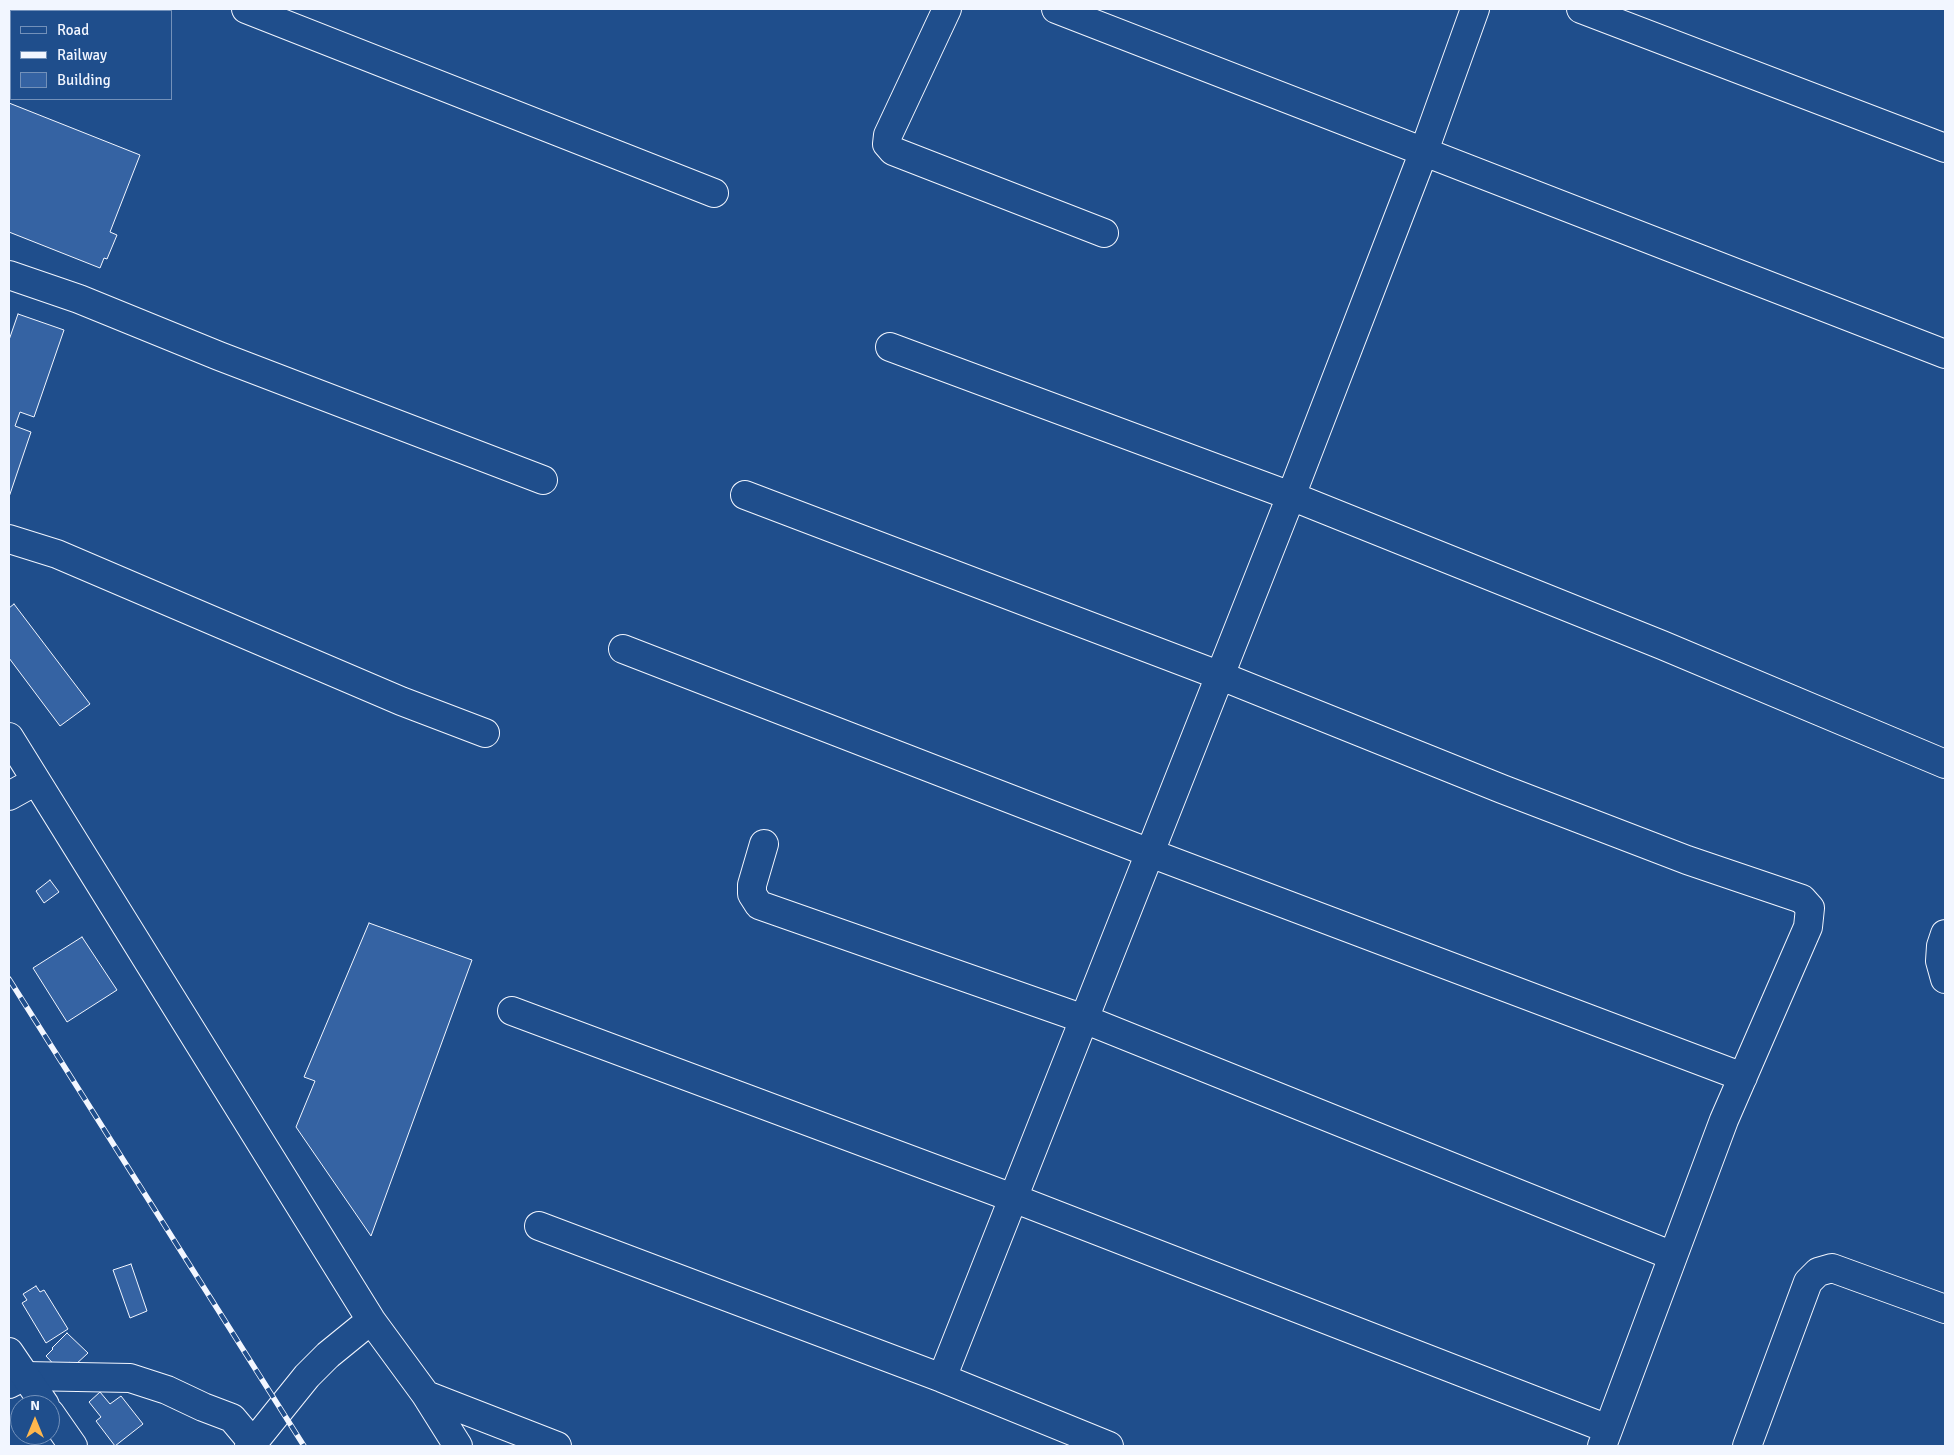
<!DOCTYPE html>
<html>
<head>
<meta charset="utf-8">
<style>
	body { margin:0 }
	#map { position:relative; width:1954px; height:1455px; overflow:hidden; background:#1f4e8c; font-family:Signika,sans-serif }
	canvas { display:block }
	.frame { position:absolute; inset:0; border:10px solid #f2f6ff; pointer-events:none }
	.legend { position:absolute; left:10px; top:10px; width:162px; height:90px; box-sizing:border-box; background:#1f4e8c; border:1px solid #7391ba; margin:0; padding:6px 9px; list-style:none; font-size:15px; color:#f2f6ff }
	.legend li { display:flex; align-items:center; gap:10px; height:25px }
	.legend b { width:25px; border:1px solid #7391ba }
	.north { position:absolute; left:10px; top:1395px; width:50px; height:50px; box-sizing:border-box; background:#1f4e8c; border:1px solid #7391ba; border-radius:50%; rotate:0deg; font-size:14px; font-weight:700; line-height:20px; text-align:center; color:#f2f6ff }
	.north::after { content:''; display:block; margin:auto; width:18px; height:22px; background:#ffb74d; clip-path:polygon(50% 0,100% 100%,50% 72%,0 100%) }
</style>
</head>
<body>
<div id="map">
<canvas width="1954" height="1455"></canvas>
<div class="frame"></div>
<ul class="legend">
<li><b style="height:6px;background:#1f4e8c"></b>Road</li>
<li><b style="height:6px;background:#f2f6ff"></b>Railway</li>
<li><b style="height:14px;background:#3563a3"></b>Building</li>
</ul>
<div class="north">N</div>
</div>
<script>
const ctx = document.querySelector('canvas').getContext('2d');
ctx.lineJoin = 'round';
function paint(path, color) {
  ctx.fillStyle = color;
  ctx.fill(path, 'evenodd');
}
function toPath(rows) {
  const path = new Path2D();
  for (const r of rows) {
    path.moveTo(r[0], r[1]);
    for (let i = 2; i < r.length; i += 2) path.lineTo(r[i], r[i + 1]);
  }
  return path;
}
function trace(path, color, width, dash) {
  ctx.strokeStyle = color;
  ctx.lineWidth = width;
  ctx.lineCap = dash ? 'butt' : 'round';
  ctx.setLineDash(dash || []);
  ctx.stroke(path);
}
const building = toPath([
	[9,9,35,9,34,11,11,11,11,72,9,76,9,9],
	[9,103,140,155,110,232,117,235,107,259,104,258,100,268,9,232,9,103],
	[18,314,64,330,34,417,20,412,15,426,31,432,9,497,9,340,18,314],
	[14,604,90,704,60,726,9,658,9,608,14,604],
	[50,880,59,892,44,903,36,891,50,880],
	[369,923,472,960,371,1236,296,1127,315,1081,304,1077,369,923],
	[82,937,117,990,67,1022,33,968,82,937],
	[131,1264,147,1311,130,1318,113,1270,131,1264],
	[36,1286,40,1292,44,1290,68,1329,46,1343,22,1303,27,1300,23,1294,36,1286],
	[67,1333,88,1353,74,1366,69,1362,60,1371,46,1356,53,1349,52,1348,67,1333],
	[100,1392,110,1404,121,1396,143,1424,115,1446,96,1421,101,1417,89,1402,100,1392]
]);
const minor = toPath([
	[246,9,714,193],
	[947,9,888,135,887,144,893,151,1104,233],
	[1056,9,1945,354],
	[1581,9,1945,148],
	[9,275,79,299,219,356,543,480],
	[890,347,1291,496,1662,645,1945,764],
	[745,495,1221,676,1502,789,1687,860,1802,899,1810,908,1808,927,1724,1120,1602,1446],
	[9,539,57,554,401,701,485,733],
	[623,649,1150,853,1743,1077],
	[9,737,371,1320,426,1395,458,1446],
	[9,796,36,781],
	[764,844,752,885,752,894,759,905,1084,1019,1673,1256],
	[1945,934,1941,946,1940,961,1945,979],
	[512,1011,1013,1198,1608,1429],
	[539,1226,942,1378,1109,1446],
	[942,1378,1291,496,1424,151,1475,9],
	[9,1384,25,1376,130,1378,167,1390,203,1407,232,1418,253,1443],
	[426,1395,557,1446],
	[249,1446,253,1443,307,1376,328,1355,371,1320],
	[1747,1446,1808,1282,1818,1272,1832,1268,1945,1309]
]);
const tertiary = toPath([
	[9,1352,45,1405],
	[50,1413,73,1446]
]);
const rail = toPath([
	[9,979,304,1446]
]);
paint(building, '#3563a3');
trace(building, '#f2f6ff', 1);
trace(minor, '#f2f6ff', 30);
trace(tertiary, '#f2f6ff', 30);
trace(minor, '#1f4e8c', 28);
trace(tertiary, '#1f4e8c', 28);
trace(rail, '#f2f6ff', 5.5);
trace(rail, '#1f4e8c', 4, [11]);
</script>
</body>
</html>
